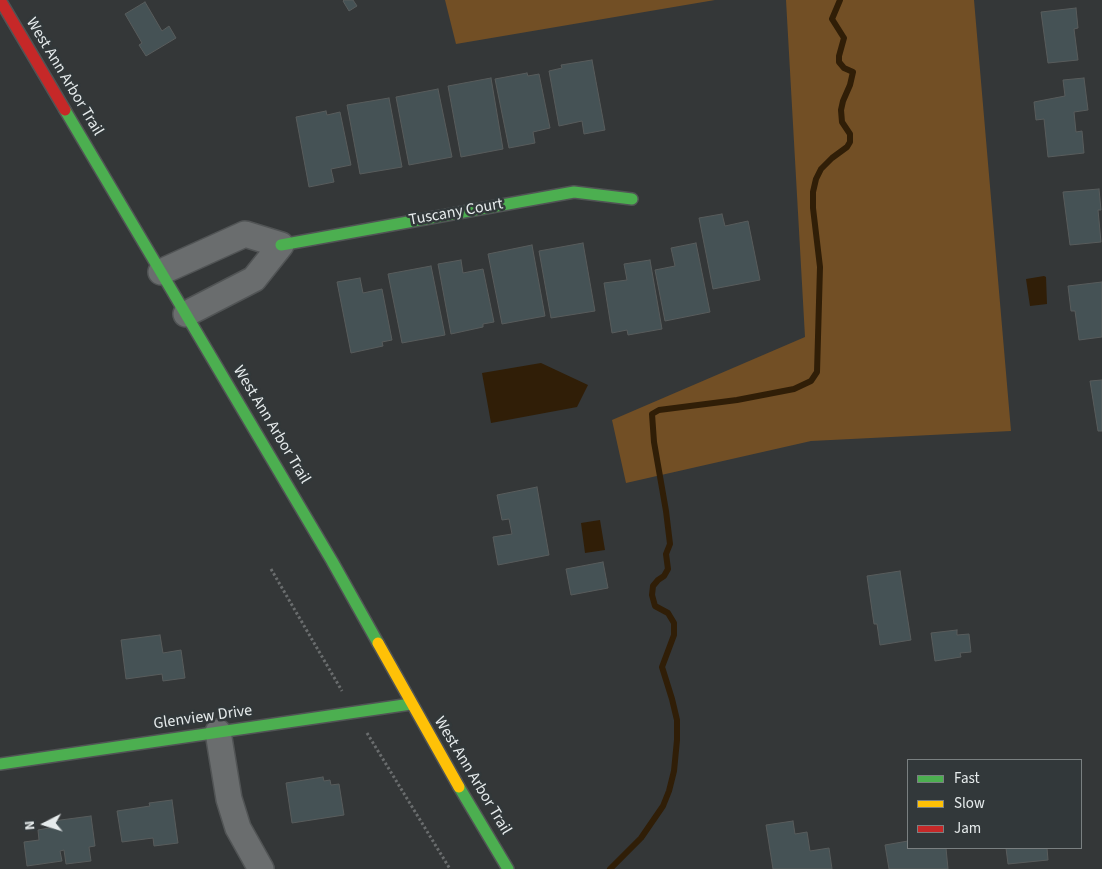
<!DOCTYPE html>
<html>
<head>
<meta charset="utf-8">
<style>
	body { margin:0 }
	#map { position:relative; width:1102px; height:869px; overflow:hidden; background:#343738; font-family:"Source Sans 3",sans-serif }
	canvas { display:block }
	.legend { position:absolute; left:907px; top:759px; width:175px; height:90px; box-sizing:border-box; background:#32383a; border:1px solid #7a8081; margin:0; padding:6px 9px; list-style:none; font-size:15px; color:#e6ebec }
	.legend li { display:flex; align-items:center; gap:10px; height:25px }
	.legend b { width:25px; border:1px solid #7a8081 }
	.north { position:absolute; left:20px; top:799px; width:50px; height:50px; -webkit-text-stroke:4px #32383a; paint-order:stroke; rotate:265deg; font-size:14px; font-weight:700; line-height:20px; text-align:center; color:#e6ebec }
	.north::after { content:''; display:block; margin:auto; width:18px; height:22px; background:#e6ebec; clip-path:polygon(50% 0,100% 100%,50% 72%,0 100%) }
</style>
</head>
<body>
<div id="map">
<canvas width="1102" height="869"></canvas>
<ul class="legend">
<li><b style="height:6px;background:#4caf50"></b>Fast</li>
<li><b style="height:6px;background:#ffc107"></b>Slow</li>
<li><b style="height:6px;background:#c62828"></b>Jam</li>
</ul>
<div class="north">N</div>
</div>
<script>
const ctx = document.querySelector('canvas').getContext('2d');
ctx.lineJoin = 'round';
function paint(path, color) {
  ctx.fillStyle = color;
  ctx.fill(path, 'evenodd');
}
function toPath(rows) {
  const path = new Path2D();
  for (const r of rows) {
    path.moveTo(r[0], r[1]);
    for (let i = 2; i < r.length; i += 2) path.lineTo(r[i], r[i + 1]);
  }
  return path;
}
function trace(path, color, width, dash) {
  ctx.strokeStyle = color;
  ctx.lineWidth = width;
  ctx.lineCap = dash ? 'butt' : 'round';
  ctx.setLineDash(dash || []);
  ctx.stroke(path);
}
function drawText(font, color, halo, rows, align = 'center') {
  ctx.font = font + ' "Source Sans 3",sans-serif';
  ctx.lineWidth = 5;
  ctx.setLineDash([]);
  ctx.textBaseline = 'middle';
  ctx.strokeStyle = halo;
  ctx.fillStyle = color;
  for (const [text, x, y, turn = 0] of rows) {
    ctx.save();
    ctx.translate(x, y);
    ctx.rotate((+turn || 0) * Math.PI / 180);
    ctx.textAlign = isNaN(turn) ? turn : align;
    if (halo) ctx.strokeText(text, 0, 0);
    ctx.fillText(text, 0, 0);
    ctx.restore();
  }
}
const forest = toPath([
	[445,0,715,0,456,44],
	[786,0,974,0,1011,431,811,441,626,483,612,420,805,337]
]);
const water = toPath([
	[1044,276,1046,277,1047,304,1030,306,1026,279],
	[541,363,588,385,577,407,491,423,482,373],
	[600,520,605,550,585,553,581,523]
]);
const stream = toPath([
	[610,869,641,838,663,806,669,791,674,771,677,740,677,720,672,699,662,667,674,635,674,623,668,613,655,606,652,595,653,586,658,580,664,576,668,569,666,554,670,544,666,511,654,442,652,414,659,410,737,400,794,389,811,381,817,372,820,267,813,208,813,192,816,179,821,169,832,158,847,147,850,142,850,134,842,122,841,110,843,101,850,85,853,72,844,68,839,62,839,56,844,38,832,19,840,0]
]);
const building = toPath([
	[344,0,353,0,357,6,349,11,343,1,344,0],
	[145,2,162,31,169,26,176,38,146,56,139,45,142,43,125,14,145,2],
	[1076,8,1078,28,1074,29,1078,60,1048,63,1041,12,1076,8],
	[592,60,605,130,584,134,582,121,559,126,549,71,562,68,561,65,592,60],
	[527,73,528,76,539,74,550,128,533,132,535,143,509,148,495,79,527,73],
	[491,78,503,149,461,157,448,86,491,78],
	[1084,78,1088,110,1074,112,1076,132,1082,131,1084,153,1048,157,1044,119,1036,120,1034,102,1065,96,1063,80,1084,78],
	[438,89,452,157,409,165,396,97,438,89],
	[389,98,402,167,360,174,347,105,389,98],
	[326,111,327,115,340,112,351,165,331,169,334,182,309,187,296,117,326,111],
	[1099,189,1101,210,1098,210,1101,242,1070,245,1063,192,1099,189],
	[722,214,725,226,748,221,760,280,713,289,699,218,722,214],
	[583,243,595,311,551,318,539,251,583,243],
	[696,243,710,312,665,321,655,270,675,266,671,248,696,243],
	[532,245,545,316,502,324,488,254,532,245],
	[461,260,463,273,483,269,494,322,483,324,483,327,451,334,438,264,461,260],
	[650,260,662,329,628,335,627,330,612,333,604,283,627,280,624,264,650,260],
	[431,266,445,335,402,343,388,274,431,266],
	[360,278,363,293,382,289,392,340,382,342,383,346,351,353,337,282,360,278],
	[1102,282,1102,337,1079,340,1075,311,1071,311,1068,286,1102,282],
	[1102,380,1102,431,1098,431,1090,381,1102,380],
	[537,487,549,555,498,565,493,537,512,534,509,519,502,520,497,495,537,487],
	[603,562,608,588,571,595,566,569,603,562],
	[900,571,911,640,880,645,877,624,874,624,867,576,900,571],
	[957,630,957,635,969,634,971,652,960,653,961,657,935,661,931,633,957,630],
	[160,635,163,653,181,650,185,678,163,681,162,674,126,679,121,640,160,635],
	[323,777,324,781,330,780,331,785,339,784,344,815,292,823,286,783,323,777],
	[172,800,178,843,154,846,153,838,122,842,117,811,150,806,149,803,172,800],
	[91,816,95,846,89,847,91,861,66,864,64,850,60,851,62,861,27,866,24,842,39,840,38,830,54,827,53,821,91,816],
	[793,821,795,834,807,832,810,851,829,848,832,869,773,869,766,825,793,821],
	[908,841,908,848,946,848,948,869,889,869,885,845,908,841],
	[1006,848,1047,848,1048,860,1008,864,1006,848]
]);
const path = toPath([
	[271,569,342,691],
	[367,733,450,869]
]);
const street = toPath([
	[161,272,245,234,281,245,254,279,186,314],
	[218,732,229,799,238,828,261,869]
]);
const fast = toPath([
	[65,110,332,561,378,643],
	[281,245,574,192,632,199],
	[0,764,411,704],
	[459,787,508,869]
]);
const slow = toPath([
	[378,643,459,787]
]);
const jam = toPath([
	[0,0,65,110]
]);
const streetNames = [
	["West Ann Arbor Trail",64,77,59],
	["Tuscany Court",456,213,-10],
	["West Ann Arbor Trail",271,425,59],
	["Glenview Drive",203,718,-8],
	["West Ann Arbor Trail",472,776,59]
];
paint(forest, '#724f25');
paint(water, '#301e07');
trace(stream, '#301e07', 6);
paint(building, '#455255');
trace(building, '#585c5c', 1);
trace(street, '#515455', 28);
trace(fast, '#515455', 14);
trace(slow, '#515455', 14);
trace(jam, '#515455', 14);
trace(path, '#6a6d6e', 3, [2.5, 2.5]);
trace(street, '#6a6d6e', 25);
trace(fast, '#4caf50', 11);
trace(slow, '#ffc107', 11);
trace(jam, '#c62828', 11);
drawText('16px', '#e6ebec', '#32383a', streetNames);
</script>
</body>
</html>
